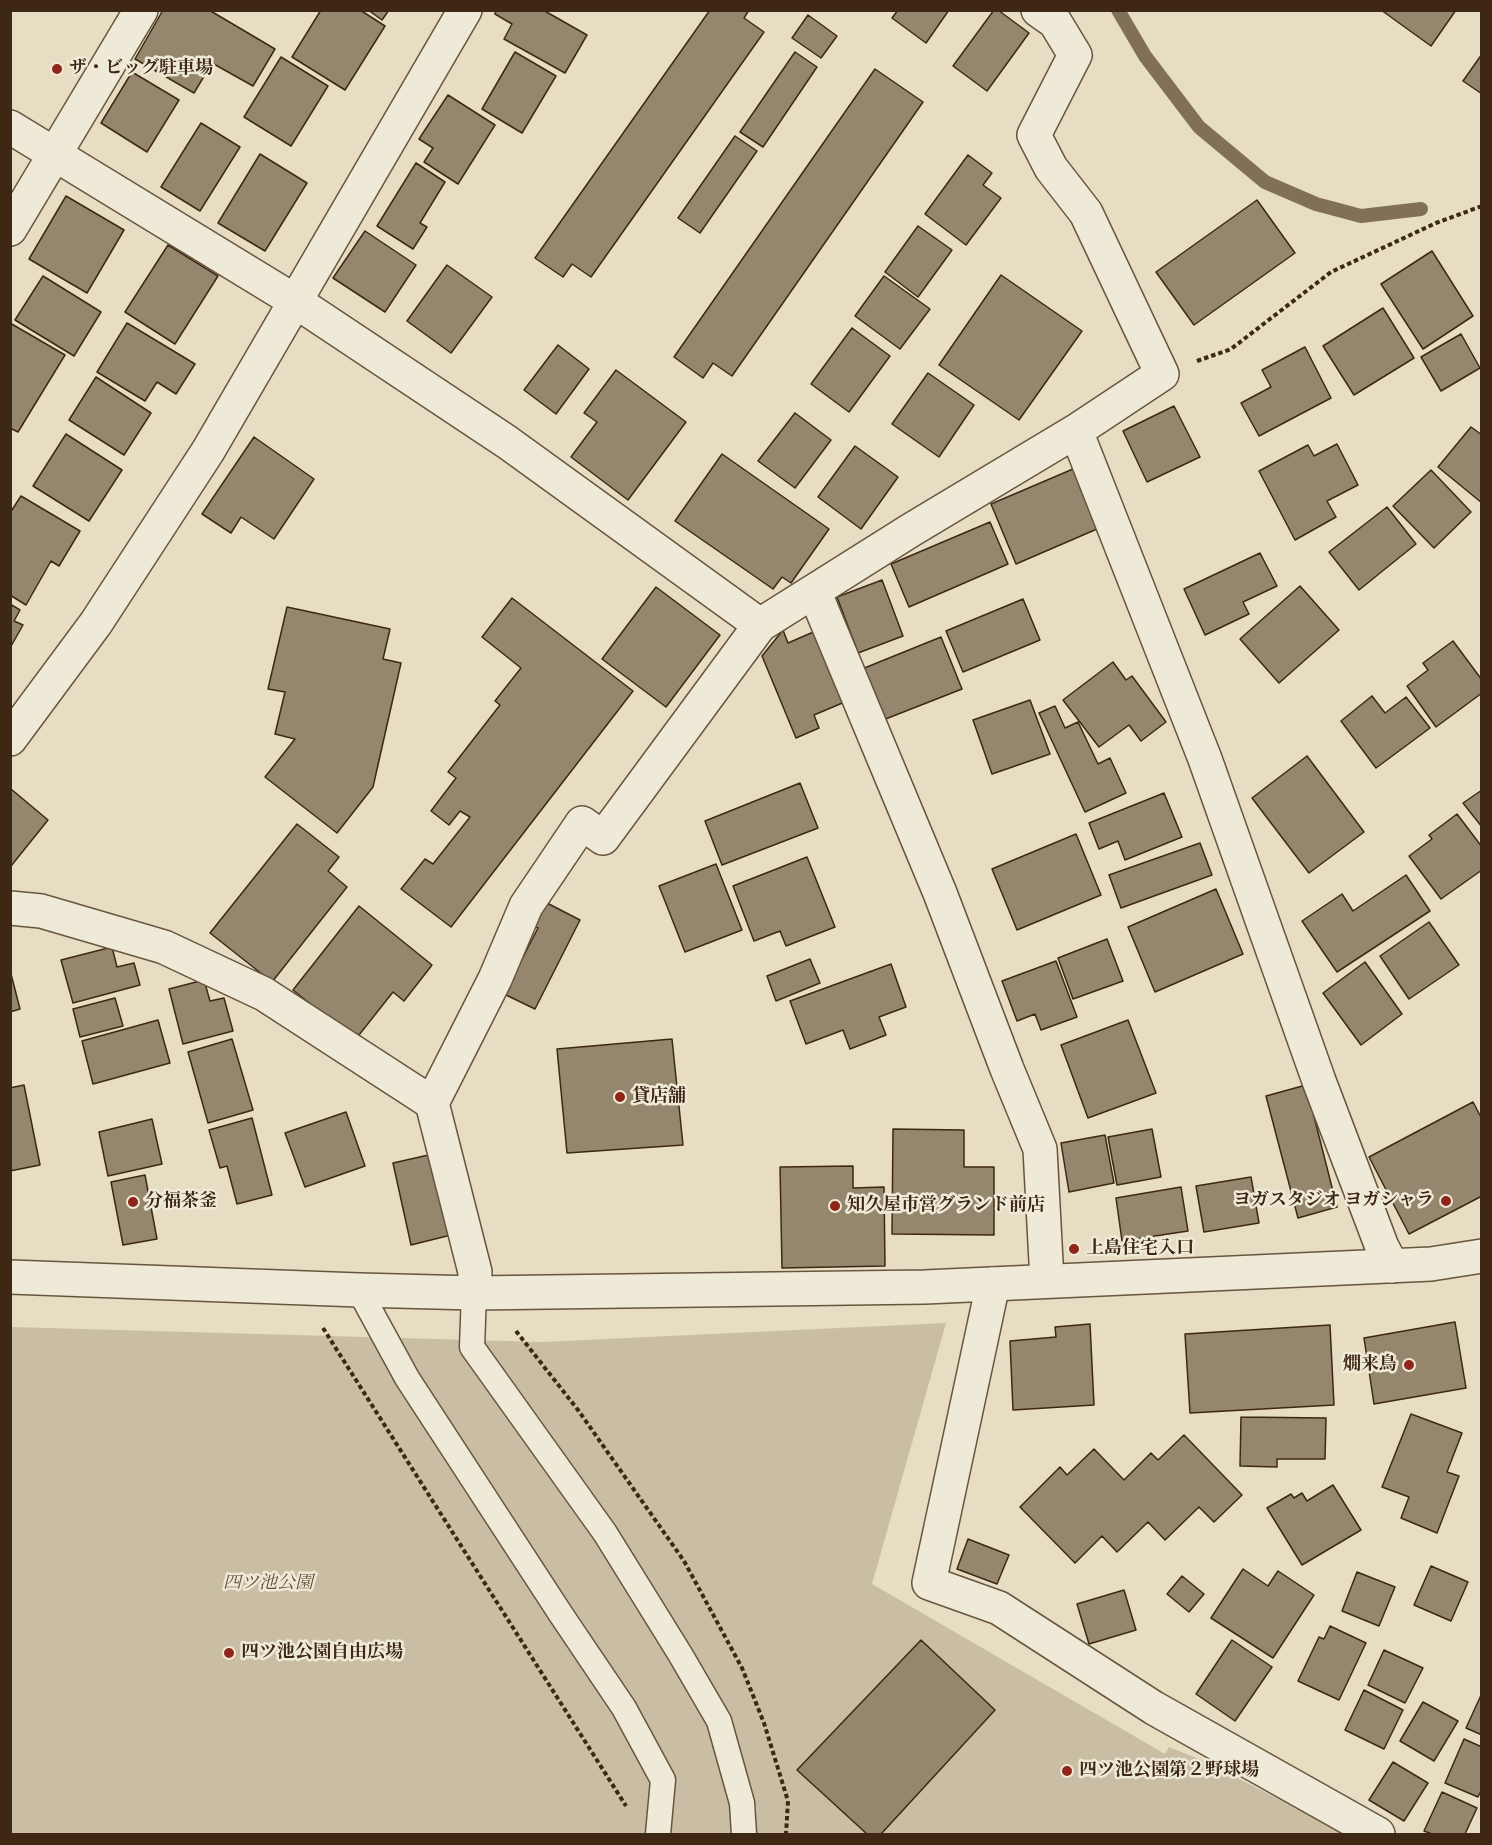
<!DOCTYPE html>
<html>
<head>
<meta charset="utf-8">
<style>
	body { margin:0 }
	#map { position:relative; width:1492px; height:1845px; overflow:hidden; background:#e6ddc2; font-family:Alegreya,serif }
	canvas { display:block }
	.frame { position:absolute; inset:0; border:12px solid #3e2813; pointer-events:none }
</style>
</head>
<body>
<div id="map">
<canvas width="1492" height="1845"></canvas>
<div class="frame"></div>
</div>
<script>
const ctx = document.querySelector('canvas').getContext('2d');
ctx.lineJoin = 'round';
function paint(path, color) {
  ctx.fillStyle = color;
  ctx.fill(path, 'evenodd');
}
function toPath(rows) {
  const path = new Path2D();
  for (const r of rows) {
    path.moveTo(r[0], r[1]);
    for (let i = 2; i < r.length; i += 2) path.lineTo(r[i], r[i + 1]);
  }
  return path;
}
function trace(path, color, width, dash) {
  ctx.strokeStyle = color;
  ctx.lineWidth = width;
  ctx.lineCap = dash ? 'butt' : 'round';
  ctx.setLineDash(dash || []);
  ctx.stroke(path);
}
function drawText(font, color, halo, rows, align = 'center') {
  ctx.font = font + ' Alegreya,"Noto Serif JP",serif';
  ctx.lineWidth = 5;
  ctx.setLineDash([]);
  ctx.textBaseline = 'middle';
  ctx.strokeStyle = halo;
  ctx.fillStyle = color;
  for (const [text, x, y, turn = 0] of rows) {
    ctx.save();
    ctx.translate(x, y);
    ctx.rotate((+turn || 0) * Math.PI / 180);
    ctx.textAlign = isNaN(turn) ? turn : align;
    if (halo) ctx.strokeText(text, 0, 0);
    ctx.fillText(text, 0, 0);
    ctx.restore();
  }
}
const green = toPath([
	[946,1323,872,1584,1165,1754,1169,1747,1206,1762,1347,1834,11,1834,11,1327,542,1342]
]);
const stream = toPath([
	[1118,10,1145,56,1199,127,1265,182,1316,204,1361,216,1421,209]
]);
const building = toPath([
	[163,10,209,10,275,49,253,86,212,63,194,93,135,59,163,10],
	[321,10,360,10,385,26,345,90,292,57,321,10],
	[368,10,389,10,382,20,368,10],
	[496,10,543,10,587,35,565,73,504,39,512,24,495,14,496,10],
	[710,10,749,10,744,18,764,32,591,277,572,264,563,277,535,258,710,10],
	[898,10,949,10,926,43,892,18,898,10],
	[994,10,998,10,1029,33,987,91,953,66,994,10],
	[1381,10,1456,10,1431,46,1381,10],
	[808,15,837,36,821,58,792,38,808,15],
	[515,52,556,76,522,133,482,109,515,52],
	[795,52,817,67,763,147,740,132,795,52],
	[1482,54,1482,94,1463,81,1482,54],
	[281,57,328,86,291,146,244,117,281,57],
	[875,69,923,102,732,376,713,363,703,378,674,357,875,69],
	[132,72,179,100,147,152,101,123,132,72],
	[448,95,495,125,458,184,424,162,433,148,419,139,448,95],
	[201,123,240,147,200,211,161,187,201,123],
	[735,136,757,151,700,233,678,218,735,136],
	[260,154,307,183,265,251,218,223,260,154],
	[968,155,992,173,983,185,1001,198,966,245,925,214,968,155],
	[416,163,445,182,420,223,427,227,413,249,377,226,416,163],
	[66,196,124,230,87,293,29,259,66,196],
	[1257,200,1295,253,1194,325,1156,272,1257,200],
	[918,226,952,250,918,297,885,272,918,226],
	[365,231,416,265,385,312,333,278,365,231],
	[168,245,218,276,175,344,125,312,168,245],
	[1432,251,1473,316,1423,349,1381,284,1432,251],
	[447,265,492,297,451,353,407,321,447,265],
	[1001,275,1082,331,1019,420,939,365,1001,275],
	[43,276,101,312,74,356,15,320,43,276],
	[884,276,930,309,900,349,855,316,884,276],
	[1383,308,1414,358,1354,395,1323,346,1383,308],
	[10,323,65,355,18,432,10,428,10,323],
	[127,323,195,364,176,394,157,382,145,401,97,372,127,323],
	[852,328,890,356,849,412,811,384,852,328],
	[1461,334,1480,368,1441,391,1421,357,1461,334],
	[558,345,589,369,556,414,524,390,558,345],
	[1305,347,1331,398,1259,436,1241,403,1271,387,1262,370,1305,347],
	[616,370,686,422,628,500,571,457,597,422,584,413,616,370],
	[928,373,974,405,939,457,892,424,928,373],
	[96,377,151,413,124,455,69,420,96,377],
	[1174,406,1200,457,1147,482,1123,431,1174,406],
	[795,413,831,440,795,488,758,461,795,413],
	[1471,427,1482,435,1482,503,1438,467,1471,427],
	[66,434,122,470,89,521,33,486,66,434],
	[254,437,314,479,274,539,241,517,231,533,202,514,254,437],
	[1337,444,1358,485,1327,501,1336,517,1295,540,1259,471,1308,445,1314,456,1337,444],
	[855,446,898,477,861,529,818,497,855,446],
	[722,454,829,529,791,583,782,577,773,589,675,521,722,454],
	[1073,469,1097,529,1016,564,991,504,1073,469],
	[1431,470,1471,512,1434,548,1393,506,1431,470],
	[21,496,80,531,59,566,51,561,26,605,10,595,10,513,21,496],
	[1387,507,1416,544,1359,590,1329,552,1387,507],
	[990,522,1008,564,909,607,891,564,990,522],
	[1260,553,1277,586,1243,602,1249,614,1205,635,1184,589,1260,553],
	[882,580,903,636,858,653,837,597,882,580],
	[1300,586,1339,630,1279,683,1240,639,1300,586],
	[656,587,720,635,666,707,602,659,656,587],
	[512,598,633,691,451,927,401,889,425,859,433,864,470,817,460,811,449,825,431,811,456,778,448,772,500,705,495,701,521,668,482,637,512,598],
	[1023,599,1040,640,963,672,946,631,1023,599],
	[10,604,20,610,14,621,23,625,10,648,10,604],
	[287,607,390,629,383,659,401,663,373,787,337,833,265,777,295,739,275,734,285,692,268,689,287,607],
	[783,630,788,643,818,630,847,701,814,715,819,728,796,738,762,656,783,630],
	[941,637,962,689,883,720,862,669,941,637],
	[1453,641,1482,680,1482,693,1436,727,1407,686,1428,670,1423,663,1453,641],
	[1113,662,1126,680,1132,676,1166,722,1141,741,1129,725,1099,747,1063,700,1113,662],
	[1372,696,1385,713,1406,697,1430,728,1376,768,1341,721,1372,696],
	[1030,700,1050,754,992,774,973,720,1030,700],
	[1055,706,1065,728,1078,722,1098,764,1110,758,1126,793,1085,812,1039,713,1055,706],
	[1307,756,1364,832,1309,873,1252,798,1307,756],
	[800,783,818,828,722,865,705,821,800,783],
	[11,789,48,820,11,866,10,865,11,789],
	[1482,790,1482,827,1463,803,1482,790],
	[1164,793,1182,837,1125,860,1118,841,1099,849,1089,823,1164,793],
	[1457,814,1482,847,1482,870,1441,899,1409,856,1432,839,1429,835,1457,814],
	[297,824,339,857,328,871,347,887,272,982,210,933,297,824],
	[1076,834,1101,895,1017,930,992,869,1076,834],
	[1200,843,1212,875,1121,908,1109,875,1200,843],
	[807,857,835,927,786,946,780,931,754,941,733,886,807,857],
	[716,864,742,930,685,952,659,886,716,864],
	[1406,875,1430,911,1337,972,1302,921,1342,894,1353,911,1406,875],
	[1216,889,1243,954,1155,992,1128,927,1216,889],
	[543,901,580,920,535,1009,504,994,538,928,531,925,543,901],
	[359,906,432,965,404,1001,393,992,355,1040,293,990,359,906],
	[1429,922,1459,965,1409,999,1380,956,1429,922],
	[1107,939,1123,981,1073,999,1058,958,1107,939],
	[112,947,117,967,134,963,140,985,73,1003,61,960,112,947],
	[810,959,820,983,776,1001,767,976,810,959],
	[1056,961,1077,1017,1041,1030,1035,1014,1017,1021,1002,981,1056,961],
	[1365,962,1402,1014,1361,1045,1323,993,1365,962],
	[891,964,906,1007,879,1017,886,1035,850,1049,843,1030,806,1044,790,1001,891,964],
	[10,970,20,1009,10,1012,10,970],
	[204,980,210,1001,224,998,233,1031,183,1044,169,989,204,980],
	[115,998,123,1026,80,1037,73,1009,115,998],
	[158,1020,170,1063,93,1084,82,1041,158,1020],
	[1128,1020,1156,1093,1088,1118,1061,1045,1128,1020],
	[232,1039,253,1110,208,1123,188,1052,232,1039],
	[672,1039,683,1145,567,1153,557,1049,672,1039],
	[24,1085,40,1165,10,1171,10,1088,24,1085],
	[1306,1085,1337,1207,1298,1218,1266,1096,1306,1085],
	[1473,1102,1482,1119,1482,1196,1409,1234,1369,1157,1473,1102],
	[346,1112,365,1166,305,1187,285,1133,346,1112],
	[252,1118,272,1195,237,1204,227,1166,220,1168,209,1130,252,1118],
	[152,1119,162,1164,108,1176,99,1132,152,1119],
	[893,1129,964,1130,964,1167,994,1167,994,1235,892,1234,893,1129],
	[1152,1129,1161,1177,1117,1185,1108,1137,1152,1129],
	[1105,1135,1114,1183,1069,1192,1061,1143,1105,1135],
	[433,1154,451,1235,411,1245,393,1163,433,1154],
	[853,1166,853,1188,884,1187,885,1266,782,1268,780,1167,853,1166],
	[145,1175,157,1239,123,1245,111,1182,145,1175],
	[1251,1177,1259,1223,1204,1232,1196,1186,1251,1177],
	[1181,1187,1188,1231,1122,1241,1116,1198,1181,1187],
	[1455,1322,1466,1388,1374,1404,1364,1338,1455,1322],
	[1090,1324,1094,1405,1013,1410,1010,1341,1056,1337,1055,1327,1090,1324],
	[1330,1325,1334,1405,1190,1413,1185,1334,1330,1325],
	[1411,1414,1462,1433,1447,1472,1459,1476,1437,1533,1401,1518,1409,1497,1382,1487,1411,1414],
	[1241,1417,1326,1418,1325,1459,1277,1459,1277,1467,1240,1466,1241,1417],
	[1184,1435,1242,1495,1214,1522,1199,1507,1165,1540,1148,1522,1117,1552,1102,1536,1075,1563,1020,1507,1060,1467,1067,1475,1094,1449,1124,1480,1151,1453,1158,1460,1184,1435],
	[1333,1485,1361,1530,1302,1565,1267,1508,1291,1494,1294,1498,1302,1493,1307,1501,1333,1485],
	[968,1539,1009,1555,997,1584,957,1569,968,1539],
	[1431,1566,1468,1582,1451,1621,1414,1605,1431,1566],
	[1243,1569,1268,1586,1278,1571,1314,1595,1273,1658,1211,1618,1243,1569],
	[1357,1572,1395,1587,1379,1626,1342,1611,1357,1572],
	[1182,1576,1204,1594,1189,1612,1167,1594,1182,1576],
	[1124,1590,1136,1630,1089,1644,1077,1604,1124,1590],
	[1330,1626,1366,1643,1339,1700,1298,1681,1319,1637,1324,1639,1330,1626],
	[921,1640,995,1710,881,1834,867,1834,797,1770,921,1640],
	[1232,1640,1272,1667,1235,1721,1196,1694,1232,1640],
	[1384,1650,1423,1668,1405,1703,1368,1685,1384,1650],
	[1364,1690,1403,1710,1384,1749,1345,1730,1364,1690],
	[1482,1693,1482,1735,1466,1728,1482,1693],
	[1423,1702,1458,1721,1434,1761,1400,1741,1423,1702],
	[1464,1739,1482,1747,1482,1789,1478,1797,1445,1783,1464,1739],
	[1393,1762,1428,1783,1404,1821,1369,1800,1393,1762],
	[1442,1792,1477,1808,1465,1834,1432,1834,1424,1831,1442,1792]
]);
const path = toPath([
	[1197,361,1231,349,1331,272,1436,223,1482,206],
	[323,1328,626,1806],
	[516,1331,578,1410,684,1561,742,1668,764,1723,788,1801,786,1834]
]);
const service = toPath([
	[359,1290,407,1378,560,1613,624,1708,663,1780,658,1834],
	[474,1293,472,1347,605,1533,680,1654,719,1721,742,1803,744,1834]
]);
const minor = toPath([
	[10,127,295,301,507,442,760,625,603,838,582,823,526,906,495,979,432,1103],
	[10,229,141,10],
	[1076,431,1205,759,1319,1081,1382,1247,1392,1266],
	[814,591,940,893,1007,1069,1040,1149,1047,1281],
	[760,625,911,530,1076,431,1162,374,1086,213,1051,168,1034,135,1075,55,1055,22,1038,10],
	[10,739,96,623,208,451,465,10],
	[10,908,41,911,164,947,264,994,432,1103,475,1272,474,1293],
	[993,1284,929,1583,999,1608,1154,1708,1378,1834]
]);
const tertiary = toPath([
	[10,1277,359,1290,474,1293,925,1287,1431,1264,1482,1256]
]);
const markers = [
	[57,69,6,"#8f2418"],
	[620,1097,6,"#8f2418"],
	[1446,1201,6,"#8f2418"],
	[133,1202,6,"#8f2418"],
	[835,1206,6,"#8f2418"],
	[1074,1249,6,"#8f2418"],
	[1409,1365,6,"#8f2418"],
	[229,1653,6,"#8f2418"],
	[1067,1771,6,"#8f2418"]
];
const poiNames = [
	["ザ・ビッグ駐車場",69,69],
	["貸店舗",632,1097],
	["ヨガスタジオ ヨガシャラ",1434,1201,"right"],
	["分福茶釜",145,1202],
	["知久屋市営グランド前店",847,1206],
	["上島住宅入口",1086,1249],
	["燗来鳥",1397,1365,"right"],
	["四ツ池公園自由広場",241,1653],
	["四ツ池公園第２野球場",1079,1771]
];
const parkNames = [
	["四ツ池公園",268,1584]
];
paint(green, '#c9bea4');
trace(stream, '#816f58', 14);
paint(building, '#95866e');
trace(building, '#3e2813', 1.5);
trace(service, '#68553f', 27);
trace(minor, '#68553f', 36);
trace(tertiary, '#68553f', 36);
trace(path, '#3e2813', 4, [4.5, 3]);
trace(service, '#efe9d7', 24);
trace(minor, '#efe9d7', 33);
trace(tertiary, '#efe9d7', 33);
for (const [x, y, r, color] of markers) {
  const dot = new Path2D();
  dot.arc(x, y, r, 0, 2 * Math.PI);
  ctx.fillStyle = color;
  ctx.fill(dot);
  trace(dot, '#efe9d7', 2);
}
drawText('bold 18px', '#3e2813', '#efe9d7', poiNames, 'left');
drawText('italic 18px', '#614e37', '#efe9d7', parkNames);
</script>
</body>
</html>
